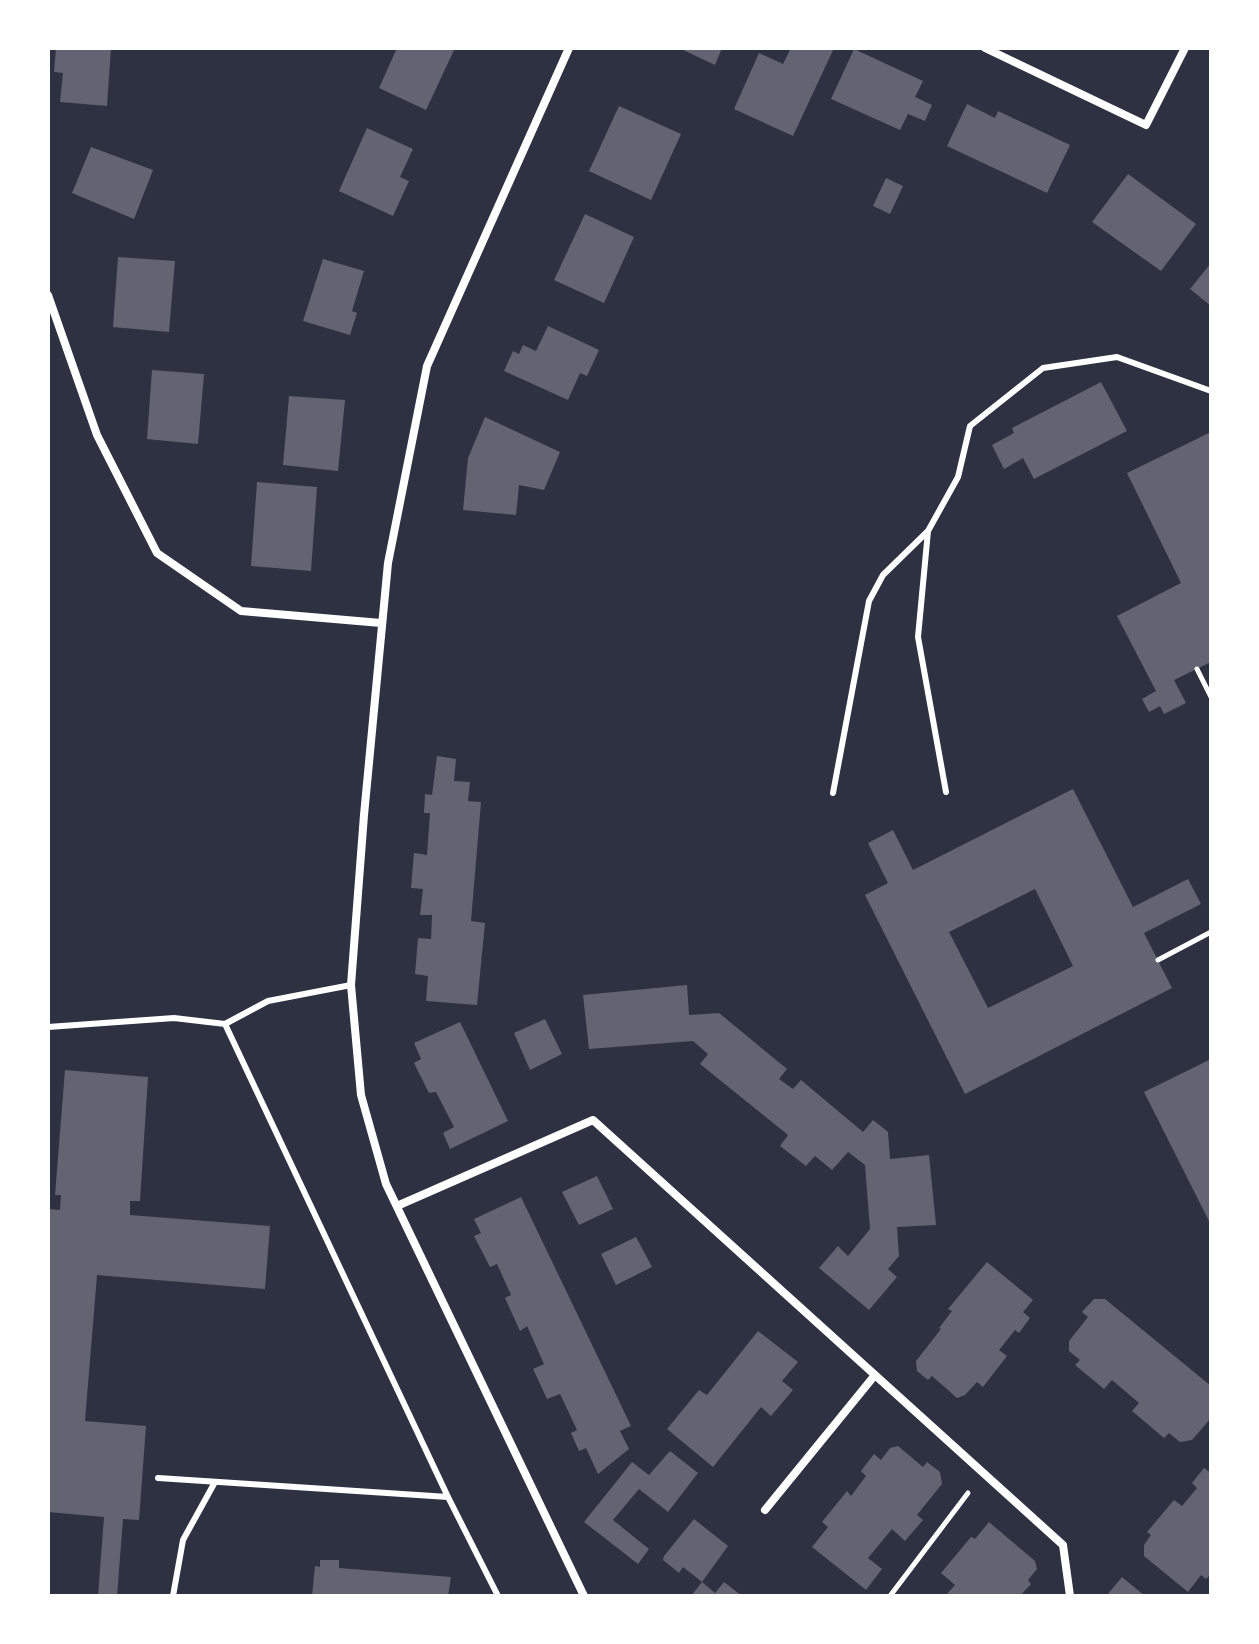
<!DOCTYPE html>
<html>
<head>
<meta charset="utf-8">
<style>
	body { margin:0 }
	#map { position:relative; width:1259px; height:1644px; overflow:hidden; background:#2d3142; font-family:Lato,sans-serif }
	canvas { display:block }
	.frame { position:absolute; inset:0; border:50px solid #fff; pointer-events:none }
</style>
</head>
<body>
<div id="map">
<canvas width="1259" height="1644"></canvas>
<div class="frame"></div>
</div>
<script>
const ctx = document.querySelector('canvas').getContext('2d');
ctx.lineJoin = 'round';
function paint(path, color) {
  ctx.fillStyle = color;
  ctx.fill(path, 'evenodd');
}
function toPath(rows) {
  const path = new Path2D();
  for (const r of rows) {
    path.moveTo(r[0], r[1]);
    for (let i = 2; i < r.length; i += 2) path.lineTo(r[i], r[i + 1]);
  }
  return path;
}
function trace(path, color, width, dash) {
  ctx.strokeStyle = color;
  ctx.lineWidth = width;
  ctx.lineCap = dash ? 'butt' : 'round';
  ctx.setLineDash(dash || []);
  ctx.stroke(path);
}
const building = toPath([
	[56,48,111,48,107,106,60,102,63,73,54,72],
	[397,48,455,48,426,110,379,88],
	[679,48,722,48,715,65],
	[791,48,834,48,793,136,734,109,759,53,783,64],
	[854,49,923,81,915,97,932,105,925,121,908,114,900,130,831,99],
	[967,104,995,118,998,111,1070,145,1047,193,947,146],
	[619,106,681,134,651,200,589,171],
	[367,128,413,149,400,177,409,181,393,216,339,191],
	[91,147,153,170,134,219,72,193],
	[1128,174,1196,224,1161,271,1092,222],
	[886,178,903,186,890,214,873,206],
	[585,214,634,237,604,303,554,280],
	[118,257,175,261,169,332,113,327],
	[323,259,364,271,352,311,357,313,350,335,303,321],
	[1211,263,1211,306,1190,289],
	[548,326,599,350,587,376,580,373,568,400,504,371,513,351,519,354,523,345,536,351],
	[152,370,204,374,198,444,147,439],
	[1101,382,1127,431,1034,479,1023,458,1004,469,992,445,1014,433,1012,428],
	[289,396,345,400,338,471,283,465],
	[485,417,560,452,544,490,519,485,516,515,463,510,468,458],
	[1211,432,1211,662,1174,680,1186,703,1164,714,1160,706,1149,712,1142,699,1156,691,1117,616,1181,583,1127,473],
	[257,482,317,487,311,571,251,566],
	[437,756,456,759,454,781,470,782,468,801,481,802,471,921,485,923,477,1005,426,1001,428,976,415,974,418,938,431,939,432,915,420,915,423,889,411,888,414,853,427,855,430,813,424,813,425,794,432,795],
	[1073,789,1133,907,1188,879,1201,904,1144,933,1172,988,965,1094,865,895,888,883,868,843,893,830,913,870],
	[1035,889,1073,966,988,1008,949,932],
	[687,985,689,1015,719,1013,787,1069,779,1079,793,1089,801,1080,863,1132,873,1120,888,1132,890,1159,929,1155,936,1225,897,1227,899,1256,888,1269,897,1277,869,1310,819,1268,838,1246,848,1256,870,1229,865,1165,848,1152,832,1170,815,1156,806,1166,780,1146,788,1135,700,1064,708,1054,693,1041,589,1049,583,995],
	[545,1019,562,1054,530,1070,514,1033],
	[460,1022,508,1121,450,1149,443,1133,454,1127,436,1092,429,1093,414,1063,421,1059,414,1043],
	[1211,1059,1211,1225,1144,1092],
	[65,1070,148,1077,140,1201,130,1201,130,1215,270,1226,265,1289,97,1275,85,1421,146,1426,139,1520,123,1519,117,1596,98,1596,104,1517,48,1512,48,1209,60,1210,61,1195,55,1195],
	[597,1176,613,1209,579,1225,562,1192],
	[521,1197,631,1426,620,1431,629,1449,598,1474,586,1448,579,1451,571,1433,577,1430,560,1394,547,1399,533,1369,544,1364,527,1326,520,1331,505,1298,511,1295,497,1264,490,1267,474,1236,481,1233,474,1219],
	[636,1237,652,1267,616,1285,601,1254],
	[987,1262,1033,1300,1023,1312,1030,1318,1019,1333,1015,1330,999,1350,1007,1356,983,1387,977,1382,965,1395,957,1398,932,1376,928,1380,917,1371,916,1361,941,1329,939,1328,952,1311,948,1309],
	[1094,1299,1105,1299,1211,1386,1211,1418,1192,1440,1180,1442,1169,1433,1164,1438,1132,1411,1139,1403,1112,1380,1104,1389,1075,1365,1080,1360,1069,1351,1069,1341,1088,1317,1082,1312],
	[758,1331,798,1362,782,1381,793,1390,771,1416,761,1407,713,1467,667,1429,699,1390,707,1395],
	[898,1446,923,1467,927,1462,940,1472,942,1484,917,1515,923,1520,905,1541,892,1529,868,1558,882,1569,866,1590,812,1547,828,1527,822,1522,847,1491,851,1496,866,1476,861,1471,874,1454,881,1460,890,1448],
	[670,1451,698,1473,668,1512,639,1489,613,1520,649,1549,638,1564,584,1522,632,1462,649,1475],
	[1204,1468,1211,1473,1211,1574,1206,1579,1201,1575,1188,1592,1144,1556,1144,1545,1151,1535,1147,1532,1174,1500,1182,1506,1197,1488,1192,1483],
	[694,1519,728,1546,702,1582,715,1593,724,1582,742,1596,691,1596,702,1582,683,1567,679,1573,663,1560,664,1556],
	[989,1522,1035,1561,1037,1569,1028,1580,1031,1584,1020,1596,945,1596,955,1585,941,1573,971,1537,975,1539],
	[320,1560,339,1560,339,1568,451,1577,448,1596,312,1596,315,1566,320,1567],
	[1122,1577,1145,1596,1110,1596,1108,1594]
]);
const path = toPath([
	[1197,669,1211,697],
	[1158,960,1211,932],
	[890,1596,968,1493]
]);
const service = toPath([
	[946,792,918,637,928,531,958,477,970,426,1043,368,1117,357,1211,391],
	[833,793,869,601,883,575,928,531],
	[225,1024,268,1001,351,985],
	[48,1027,174,1018,225,1024,448,1497,498,1596],
	[158,1478,448,1497],
	[173,1596,183,1540,215,1482]
]);
const minor = toPath([
	[569,48,427,366,388,563,364,815,351,985,361,1095,386,1184,584,1596],
	[985,48,1146,125,1185,48],
	[48,295,97,435,157,553,241,611,381,623],
	[397,1206,593,1120,1063,1545,1070,1596],
	[765,1510,875,1375]
]);
paint(building, '#626471');
trace(path, '#fff', 5);
trace(service, '#fff', 6);
trace(minor, '#fff', 8);
</script>
</body>
</html>
